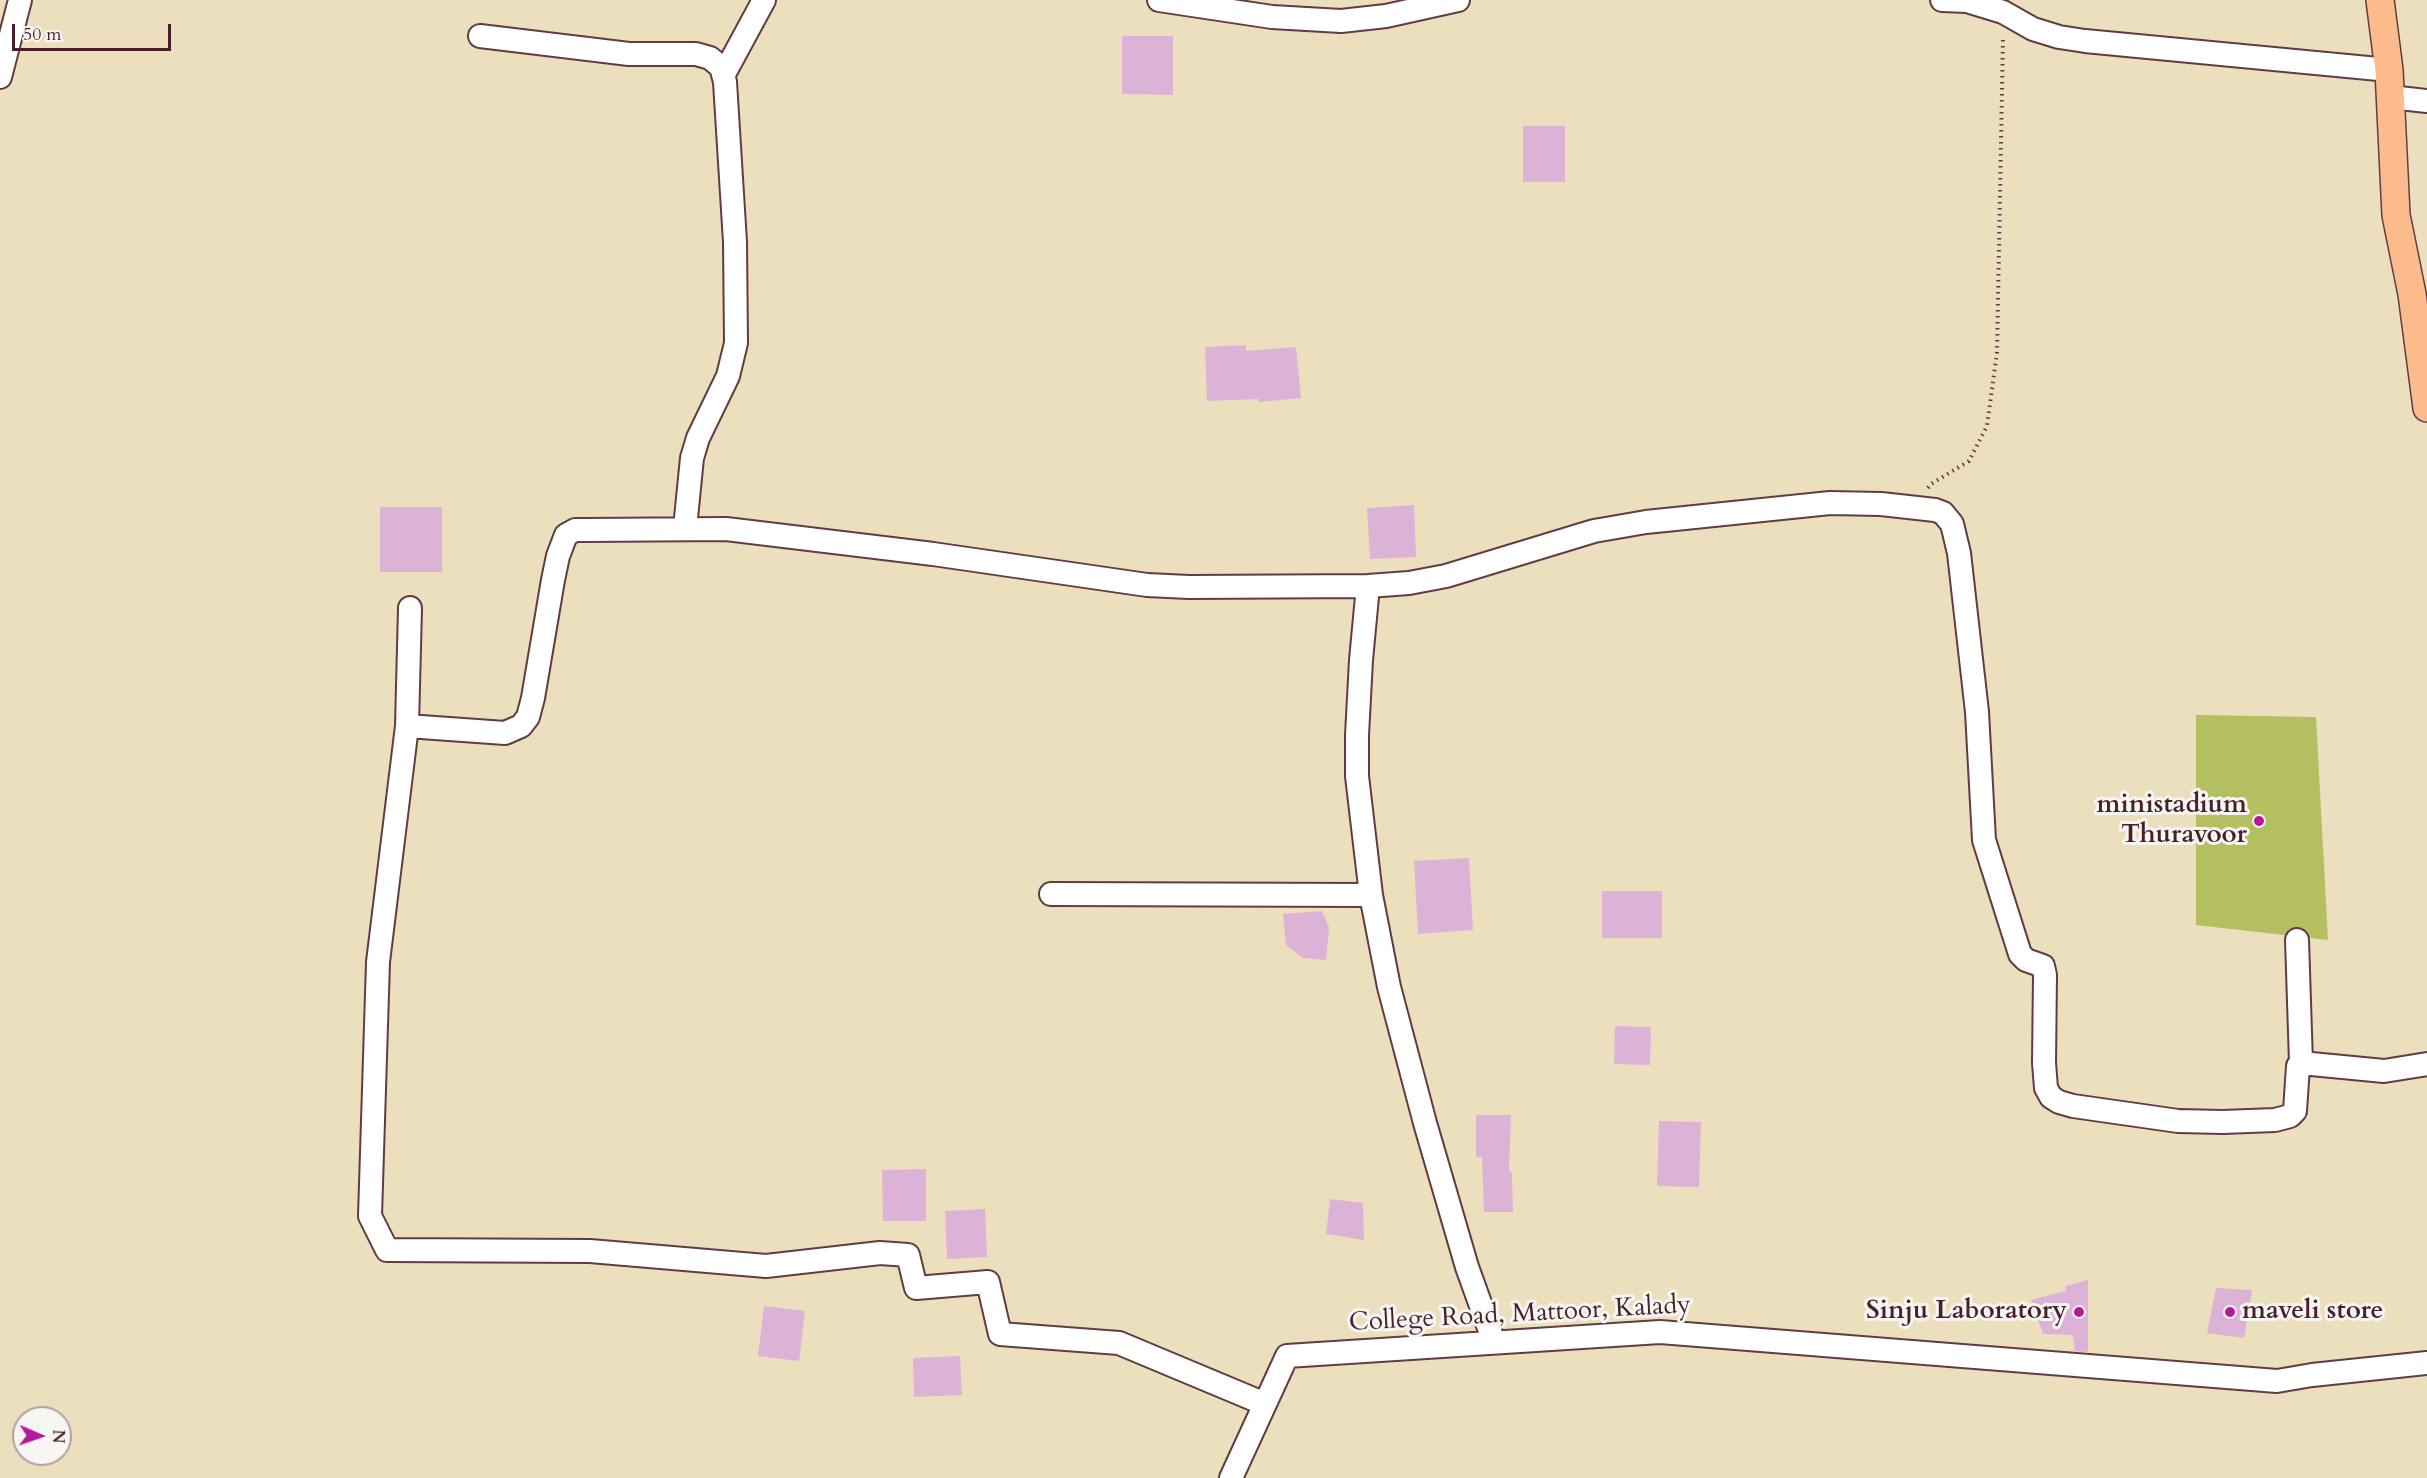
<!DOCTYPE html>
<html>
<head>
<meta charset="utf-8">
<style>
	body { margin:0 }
	#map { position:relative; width:2427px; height:1478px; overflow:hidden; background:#ecdfbe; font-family:Cardo,serif }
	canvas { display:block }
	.north { position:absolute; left:12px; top:1406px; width:60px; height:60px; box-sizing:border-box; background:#f6f6f2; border:2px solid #b1a0a2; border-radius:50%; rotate:92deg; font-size:16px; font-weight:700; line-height:24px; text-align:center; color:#4a1f2b }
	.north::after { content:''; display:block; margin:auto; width:21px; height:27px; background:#b5179e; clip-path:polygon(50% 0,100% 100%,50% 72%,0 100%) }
	.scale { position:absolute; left:12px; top:24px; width:159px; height:27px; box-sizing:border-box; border:3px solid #4a1f2b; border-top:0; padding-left:8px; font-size:18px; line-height:21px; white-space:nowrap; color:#4a1f2b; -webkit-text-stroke:4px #f6f6f2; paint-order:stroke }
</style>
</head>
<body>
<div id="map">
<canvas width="2427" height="1478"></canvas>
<div class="north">N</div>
<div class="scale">50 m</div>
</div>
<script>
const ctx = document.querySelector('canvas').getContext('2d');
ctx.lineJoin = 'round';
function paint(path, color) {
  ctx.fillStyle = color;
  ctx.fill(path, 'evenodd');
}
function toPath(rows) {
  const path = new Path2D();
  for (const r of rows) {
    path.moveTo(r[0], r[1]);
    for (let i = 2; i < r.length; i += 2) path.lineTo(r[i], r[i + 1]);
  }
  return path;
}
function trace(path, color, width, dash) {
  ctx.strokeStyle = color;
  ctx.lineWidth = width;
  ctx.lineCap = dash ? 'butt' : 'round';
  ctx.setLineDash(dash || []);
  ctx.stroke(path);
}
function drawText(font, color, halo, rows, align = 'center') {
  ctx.font = font + ' Cardo,serif';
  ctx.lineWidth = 6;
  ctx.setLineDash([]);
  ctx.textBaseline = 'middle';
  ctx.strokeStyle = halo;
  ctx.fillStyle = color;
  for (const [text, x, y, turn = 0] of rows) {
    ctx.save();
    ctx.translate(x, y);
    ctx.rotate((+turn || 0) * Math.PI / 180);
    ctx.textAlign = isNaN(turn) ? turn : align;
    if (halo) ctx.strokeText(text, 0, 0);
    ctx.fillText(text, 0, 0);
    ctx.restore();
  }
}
const green = toPath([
	[2196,715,2316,717,2328,940,2196,925]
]);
const building = toPath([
	[1122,36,1173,36,1173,95,1122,94],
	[1523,126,1565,126,1565,182,1523,182],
	[1246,345,1246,351,1296,347,1301,398,1259,402,1258,399,1207,401,1205,347],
	[1414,505,1416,557,1370,559,1367,508],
	[380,507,442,507,442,572,380,572],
	[1469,858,1473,930,1418,934,1414,861],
	[1602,891,1662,891,1662,938,1602,938],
	[1322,911,1329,927,1326,960,1303,958,1286,945,1283,914],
	[1615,1026,1651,1027,1650,1065,1614,1064],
	[1476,1115,1511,1115,1509,1171,1512,1172,1513,1212,1484,1212,1482,1157,1476,1157],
	[1659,1121,1701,1122,1699,1187,1657,1186],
	[926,1169,926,1221,883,1221,882,1170],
	[1330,1199,1363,1203,1364,1240,1326,1234],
	[985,1209,987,1257,947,1259,945,1211],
	[2088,1280,2088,1352,2075,1351,2073,1335,2043,1334,2031,1300,2066,1291,2065,1286],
	[2216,1288,2252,1290,2244,1338,2207,1333],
	[764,1306,805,1311,799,1361,758,1356],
	[960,1356,962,1395,914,1397,913,1358]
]);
const path = toPath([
	[1928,488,1931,484,1969,461,1987,426,1997,352,2003,37]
]);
const minor = toPath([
	[1159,0,1272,17,1341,21,1386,16,1458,0],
	[1942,0,1967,1,2003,12,2033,29,2059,37,2085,41,2389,70],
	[480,36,629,54,696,54,710,58,721,67,725,82,735,242,736,343,728,376,698,438,692,458,685,528],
	[724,74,764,0],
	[0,77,20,0],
	[2390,97,2427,101],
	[1368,586,1361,660,1357,735,1357,776,1371,895,1389,987,1425,1123,1467,1267,1494,1342],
	[407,726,410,608],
	[1051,894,1371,895],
	[2297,940,2301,1063],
	[1265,1404,1119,1343,1000,1334,988,1282,916,1288,908,1255,880,1253,766,1266,590,1251,387,1250,370,1216,378,962,407,726,505,733,521,726,528,717,533,698,553,580,558,556,566,535,575,530,583,530,726,529,933,554,1147,585,1189,587,1368,586,1409,583,1446,576,1594,531,1646,522,1830,503,1881,504,1935,510,1943,513,1952,524,1959,553,1977,712,1984,840,2020,954,2026,960,2043,966,2045,975,2044,1063,2046,1088,2051,1097,2059,1102,2073,1106,2178,1121,2223,1122,2275,1120,2290,1116,2295,1111,2298,1066,2301,1063,2384,1071,2427,1064],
	[1231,1478,1287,1356,1660,1332,2277,1381,2312,1375,2427,1363]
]);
const major = toPath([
	[2380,0,2389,70,2396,215,2412,294,2427,408]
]);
const markers = [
	[2259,821,6,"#b5179e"],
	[2079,1312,6,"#b5179e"],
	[2230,1312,6,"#b5179e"]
];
const poiNames = [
	["ministadium",2247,806],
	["Thuravoor",2247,836],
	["Sinju Laboratory",2067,1312],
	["maveli store",2242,1312,"left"]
];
const streetNames = [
	["College Road, Mattoor, Kalady",1520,1315,-3]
];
paint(green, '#b3bf61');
paint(building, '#ddb2d7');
trace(minor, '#623c41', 26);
trace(major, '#623c41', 30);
trace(path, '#623c41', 4, [1.5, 4.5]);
trace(minor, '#fff', 22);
trace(major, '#fbbb8d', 27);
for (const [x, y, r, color] of markers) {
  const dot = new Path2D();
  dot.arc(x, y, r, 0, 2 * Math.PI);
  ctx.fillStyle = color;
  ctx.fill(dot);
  trace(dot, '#f6f6f2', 2);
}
drawText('bold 26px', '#4a1f2b', '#f6f6f2', poiNames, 'right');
drawText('26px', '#4a1f2b', '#f6f6f2', streetNames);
</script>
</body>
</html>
